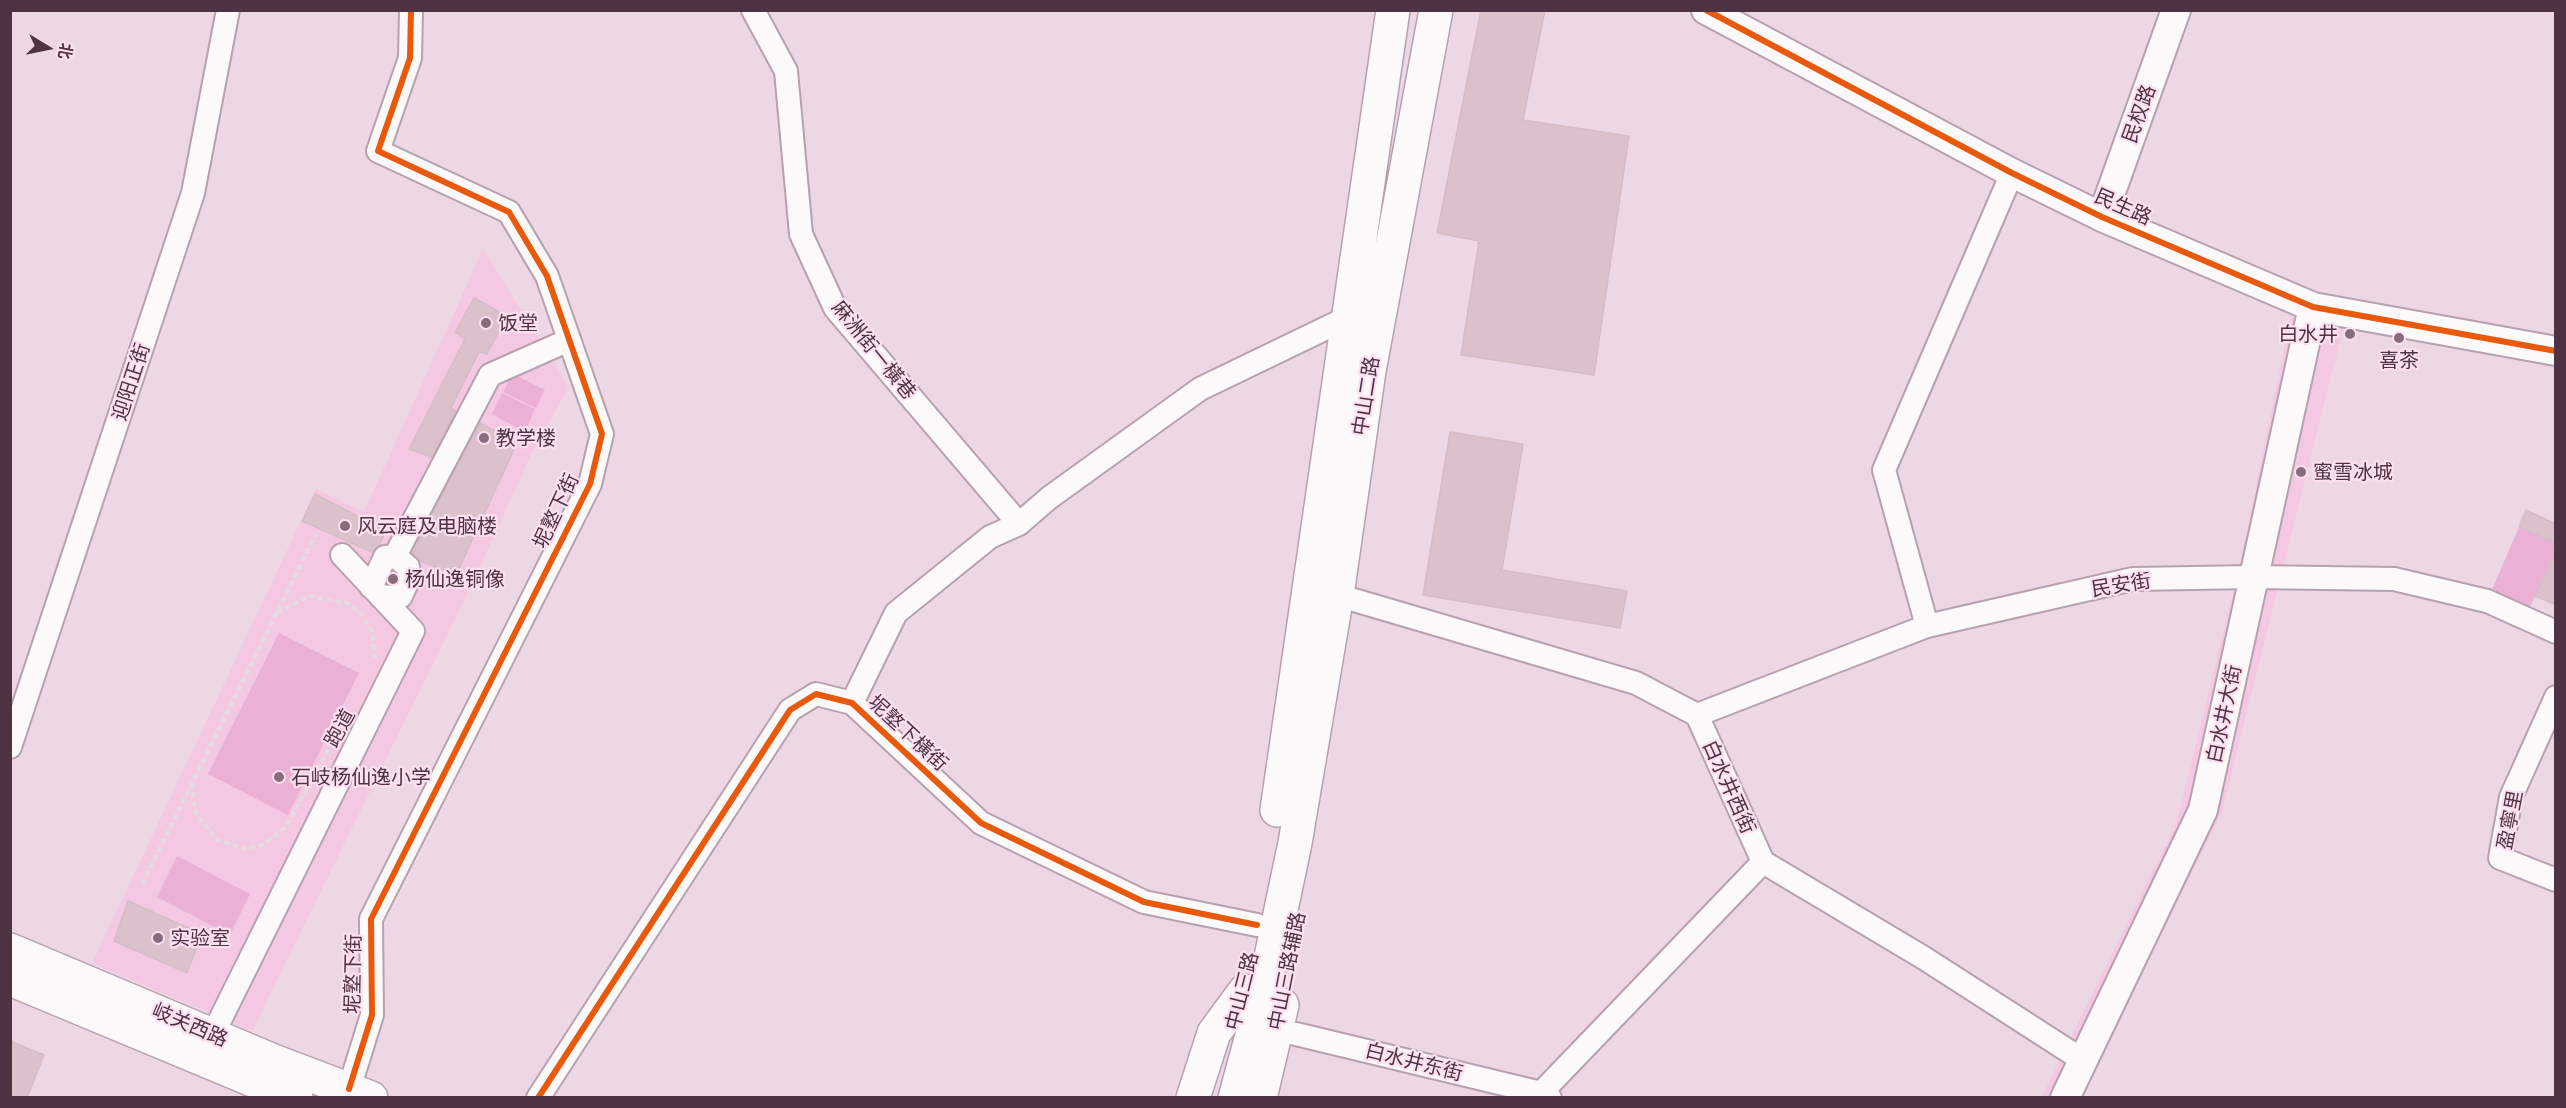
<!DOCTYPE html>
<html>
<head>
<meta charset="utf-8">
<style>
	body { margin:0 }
	#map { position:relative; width:2566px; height:1108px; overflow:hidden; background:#eed7e5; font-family:Ubuntu,"Noto Sans SC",sans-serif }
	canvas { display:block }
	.frame { position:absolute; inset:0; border:12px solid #4e3344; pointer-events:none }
	.north { position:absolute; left:18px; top:18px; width:60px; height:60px; -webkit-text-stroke:4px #fcdff0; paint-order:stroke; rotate:100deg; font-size:16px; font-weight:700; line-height:24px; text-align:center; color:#4e3344 }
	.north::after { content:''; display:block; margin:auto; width:21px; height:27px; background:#4e3344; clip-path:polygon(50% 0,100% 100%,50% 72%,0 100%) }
</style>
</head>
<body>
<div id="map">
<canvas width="2566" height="1108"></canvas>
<div class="frame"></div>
<div class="north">北</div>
</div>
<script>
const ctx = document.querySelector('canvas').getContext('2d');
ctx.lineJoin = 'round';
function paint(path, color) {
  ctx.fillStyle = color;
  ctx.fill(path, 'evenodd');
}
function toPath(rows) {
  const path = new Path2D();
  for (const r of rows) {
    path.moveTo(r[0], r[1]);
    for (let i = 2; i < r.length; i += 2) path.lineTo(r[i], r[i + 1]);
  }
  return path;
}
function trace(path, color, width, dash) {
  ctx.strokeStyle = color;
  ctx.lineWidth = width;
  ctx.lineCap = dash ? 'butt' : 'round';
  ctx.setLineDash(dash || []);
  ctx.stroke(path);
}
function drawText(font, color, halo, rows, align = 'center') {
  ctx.font = font + ' Ubuntu,"Noto Sans SC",sans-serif';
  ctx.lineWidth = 4.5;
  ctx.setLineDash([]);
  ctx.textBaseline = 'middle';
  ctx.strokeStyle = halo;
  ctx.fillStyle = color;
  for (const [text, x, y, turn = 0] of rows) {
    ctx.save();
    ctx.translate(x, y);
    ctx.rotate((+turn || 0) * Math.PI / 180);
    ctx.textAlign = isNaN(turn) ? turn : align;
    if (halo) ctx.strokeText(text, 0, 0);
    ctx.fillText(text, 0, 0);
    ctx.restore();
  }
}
const built = toPath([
	[483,249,569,387,531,455,469,591,252,1031,92,963,316,489,364,512],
	[2291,316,2344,325,2222,812,2082,1097,2041,1098,2177,822,2241,560]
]);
const green = toPath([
	[513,374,545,390,536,408,503,392],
	[502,393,535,409,525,432,492,414],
	[2519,527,2555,543,2555,551,2525,618,2487,601],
	[279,633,359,673,288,815,208,774],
	[177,856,250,894,230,935,157,897]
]);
const building = toPath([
	[1481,10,1545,10,1523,120,1629,136,1594,375,1461,355,1479,241,1437,233,1481,10],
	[474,298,507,316,487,354,479,352,451,408,456,411,432,457,409,449,465,339,455,332,474,298],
	[480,423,517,443,456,575,418,560,412,553,480,423],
	[1450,432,1523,444,1502,570,1627,591,1620,628,1423,595,1450,432],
	[315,494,386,531,379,545,372,552,302,521,315,494],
	[2526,510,2556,524,2556,543,2519,527,2526,510],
	[2556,551,2556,605,2535,596,2556,551],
	[128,901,202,934,187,973,114,941,128,901],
	[10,1041,44,1055,27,1098,10,1098,10,1041]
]);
const path = toPath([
	[277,613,309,596,347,603,361,613,372,632,375,658],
	[192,783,195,812,217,840,246,849,263,845,286,827,328,750],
	[142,884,316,534]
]);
const minor = toPath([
	[753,10,786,71,801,234,835,308,1019,524],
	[395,556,490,375,569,340],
	[371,587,385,557,395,556,408,567,409,578,401,596,381,597],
	[1337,595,1636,683,1697,715,1763,862,1924,958,2084,1061],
	[1927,626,1884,470,2012,173],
	[2556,697,2511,797,2500,858,2556,880],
	[852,703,896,613,990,537,1019,524,1049,498,1200,389,1349,317],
	[1697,715,1927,626,2133,579,2254,577,2394,579,2487,601,2556,632],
	[10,747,193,193,228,10],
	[1277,1031,1296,1034,1541,1093,1550,1098],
	[213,1034,413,631,342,555],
	[349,1089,372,1015,371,919,590,484,602,434,547,276,509,212,378,151,410,58,411,10],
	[1541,1093,1763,862],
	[538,1098,790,710,816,694,852,703,981,823,1144,902,1257,925]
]);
const tertiary = toPath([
	[1706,10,2012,173,2102,217,2313,307,2556,351],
	[2102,217,2176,10],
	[2065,1098,2203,810,2313,307]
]);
const secondary = toPath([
	[1277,810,1393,10],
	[10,950,276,1062,371,1098],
	[10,979,296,1098],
	[1193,1098,1214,1033,1245,991],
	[1235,1098,1263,995,1295,843,1337,595,1369,371,1436,10],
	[1260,1098,1282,1005]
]);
const cycleway = toPath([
	[1706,10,2012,173,2102,217,2313,307,2556,351],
	[349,1089,372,1015,371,919,590,484,602,434,547,276,509,212,378,151,410,58,411,10],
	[538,1098,790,710,816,694,852,703,981,823,1144,902,1257,925]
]);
const markers = [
	[486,323,6,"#866c7c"],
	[2350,334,6,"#866c7c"],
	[2399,338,6,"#866c7c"],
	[484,438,6,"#866c7c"],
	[2301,472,6,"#866c7c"],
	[345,526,6,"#866c7c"],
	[393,579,6,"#866c7c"],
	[279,777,6,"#866c7c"],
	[158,938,6,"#866c7c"]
];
const streetNames = [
	["民权路",2139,114,-70],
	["民生路",2123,207,24],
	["麻洲街一橫巷",874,350,51],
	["迎阳正街",131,382,-72],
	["中山二路",1366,396,-81],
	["坭墪下街",556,511,-65],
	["民安街",2121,585,-9],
	["白水井大街",2224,714,-78],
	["跑道",340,728,-61],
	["坭墪下橫街",908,733,43],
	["白水井西街",1729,787,66],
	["盈寧里",2510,820,-79],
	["中山三路辅路",1287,971,-79],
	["坭墪下街",353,974,-89],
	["中山三路",1242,991,-76],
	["岐关西路",190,1025,23],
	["白水井东街",1414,1062,14]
];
const poiNames = [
	["饭堂",498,323],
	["白水井",2338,334,"right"],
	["喜茶",2399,360,"center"],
	["教学楼",496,438],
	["蜜雪冰城",2313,472],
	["风云庭及电脑楼",357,526],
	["杨仙逸铜像",405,579],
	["石岐杨仙逸小学",291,777],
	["实验室",170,938]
];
paint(built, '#f4c8e3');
paint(green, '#eab1d5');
paint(building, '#dac1cb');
trace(building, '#d5bcc6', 1.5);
trace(minor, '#b7a1af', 26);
trace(tertiary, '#b7a1af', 32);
trace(secondary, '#b7a1af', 36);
trace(path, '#e3dbe0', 4, [6, 3]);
trace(minor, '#fcf9fb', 22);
trace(tertiary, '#fcf9fb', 28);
trace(secondary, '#fcf9fb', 33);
trace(cycleway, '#e8590c', 6);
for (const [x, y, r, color] of markers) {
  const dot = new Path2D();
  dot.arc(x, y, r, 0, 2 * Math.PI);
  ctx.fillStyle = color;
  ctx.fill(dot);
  trace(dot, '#fcdff0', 2);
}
drawText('20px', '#4e3344', '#fcdff0', streetNames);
drawText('20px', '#4e3344', '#fcdff0', poiNames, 'left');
</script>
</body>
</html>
